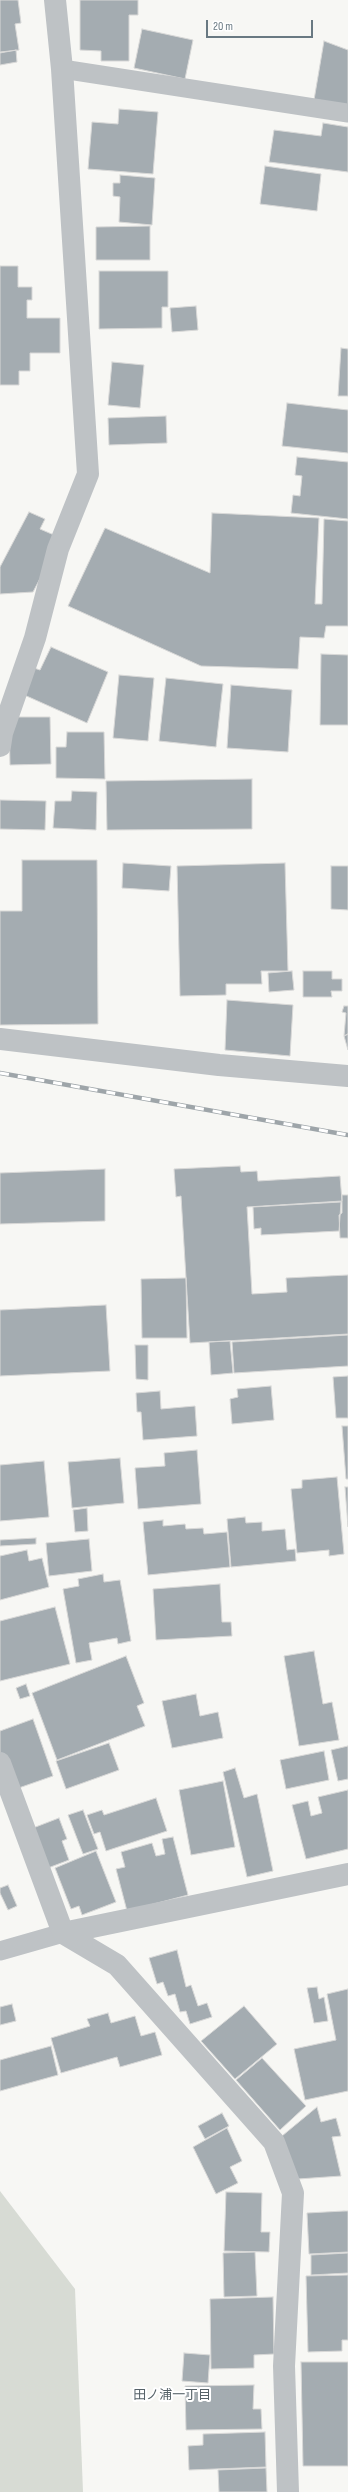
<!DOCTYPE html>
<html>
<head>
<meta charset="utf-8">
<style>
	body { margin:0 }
	#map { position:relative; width:348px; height:2492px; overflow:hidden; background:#f7f7f4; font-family:"Sofia Sans Condensed",sans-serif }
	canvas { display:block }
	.scale { position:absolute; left:206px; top:20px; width:107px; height:18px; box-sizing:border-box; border:2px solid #697982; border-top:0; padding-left:5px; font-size:12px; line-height:14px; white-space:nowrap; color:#697982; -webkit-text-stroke:3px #fff; paint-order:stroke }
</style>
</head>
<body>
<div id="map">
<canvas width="348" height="2492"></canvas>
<div class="scale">20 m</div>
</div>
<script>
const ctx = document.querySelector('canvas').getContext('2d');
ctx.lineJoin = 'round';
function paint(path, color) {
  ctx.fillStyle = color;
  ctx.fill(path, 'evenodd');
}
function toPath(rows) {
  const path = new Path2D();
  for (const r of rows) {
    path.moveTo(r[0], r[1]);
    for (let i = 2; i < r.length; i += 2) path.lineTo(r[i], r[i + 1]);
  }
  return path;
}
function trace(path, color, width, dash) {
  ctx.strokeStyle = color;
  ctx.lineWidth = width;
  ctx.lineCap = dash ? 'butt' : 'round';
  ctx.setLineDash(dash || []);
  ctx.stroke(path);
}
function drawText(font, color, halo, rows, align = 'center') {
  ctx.font = font + ' "Sofia Sans Condensed","Noto Sans JP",sans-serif';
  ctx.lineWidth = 4;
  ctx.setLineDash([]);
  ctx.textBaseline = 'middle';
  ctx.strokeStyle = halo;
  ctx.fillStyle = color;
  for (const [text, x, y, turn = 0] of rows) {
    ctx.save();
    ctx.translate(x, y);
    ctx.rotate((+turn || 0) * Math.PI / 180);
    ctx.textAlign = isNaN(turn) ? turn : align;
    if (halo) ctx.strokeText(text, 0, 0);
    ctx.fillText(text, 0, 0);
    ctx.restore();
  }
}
const green = toPath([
	[0,2191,75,2289,83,2492,0,2492]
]);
const building = toPath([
	[0,0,18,0,21,23,15,24,19,50,0,52,0,0],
	[80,0,138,0,138,15,129,15,129,61,101,61,101,51,80,50,80,0],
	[142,29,193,40,185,79,134,68,142,29],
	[324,41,348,50,348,105,314,100,324,41],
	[16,50,17,62,0,65,0,53,16,50],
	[119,109,158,112,153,174,88,169,92,122,118,124,119,109],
	[323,123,348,127,348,172,269,162,274,130,321,136,323,123],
	[265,166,321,174,317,211,260,204,265,166],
	[120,175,155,178,152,225,119,222,120,197,113,196,113,183,120,183,120,175],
	[150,226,150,260,96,260,96,227,150,226],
	[0,266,18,266,18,287,32,287,32,300,27,300,27,318,60,318,60,353,30,353,30,371,19,371,19,385,0,385,0,266],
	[99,271,168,271,168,307,162,307,162,328,99,329,99,271],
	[196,306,198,330,172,332,170,308,196,306],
	[341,348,348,349,348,396,338,396,341,348],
	[112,362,144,365,140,408,108,405,112,362],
	[287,403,348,410,348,453,282,446,287,403],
	[166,416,167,443,109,445,108,418,166,416],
	[297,457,348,462,348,519,291,513,293,495,300,496,302,476,295,475,297,457],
	[29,512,45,519,40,529,61,538,33,592,0,594,0,567,29,512],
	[212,513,319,518,315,604,322,604,324,519,348,521,348,626,326,626,324,638,300,637,298,669,201,666,68,606,105,528,210,573,212,513],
	[51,647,108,672,87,723,22,694,34,668,40,670,51,647],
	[321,654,348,655,348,725,320,725,321,654],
	[119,675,154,678,148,741,113,738,119,675],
	[166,678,223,684,216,747,159,741,166,678],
	[231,685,292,690,288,752,227,748,231,685],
	[9,717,50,717,51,764,10,765,9,717],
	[67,732,104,732,105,779,56,778,56,747,66,747,67,732],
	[252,779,252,829,107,830,106,781,252,779],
	[72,791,97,792,96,830,53,828,55,801,71,801,72,791],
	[0,800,46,801,45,830,0,829,0,800],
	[22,860,97,860,98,1024,0,1025,0,911,22,911,22,860],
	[123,863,171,866,169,891,122,888,123,863],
	[285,863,288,971,261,971,262,984,226,984,226,995,180,996,177,866,285,863],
	[331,866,348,866,348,910,331,909,331,866],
	[292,971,294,990,269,992,268,973,292,971],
	[303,971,332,971,332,979,342,979,342,991,331,991,332,997,303,997,303,971],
	[227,1000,293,1005,290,1056,225,1050,227,1000],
	[344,1006,348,1006,348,1034,344,1036,346,1013,342,1012,344,1006],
	[348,1034,348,1050,344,1036,348,1034],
	[240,1166,241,1172,257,1171,258,1181,340,1176,342,1201,247,1207,252,1294,287,1292,286,1278,348,1275,348,1334,190,1343,181,1196,176,1197,174,1169,240,1166],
	[105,1169,105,1221,0,1224,0,1173,105,1169],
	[342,1195,348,1195,348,1238,340,1238,339,1215,342,1213,342,1195],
	[341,1202,339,1231,261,1235,261,1228,254,1229,253,1207,341,1202],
	[186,1278,187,1338,142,1338,141,1279,186,1278],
	[106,1305,110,1371,0,1376,0,1310,106,1305],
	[348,1335,348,1366,234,1373,232,1342,348,1335],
	[230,1341,233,1373,211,1375,209,1342,230,1341],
	[135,1345,148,1345,148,1380,136,1379,135,1345],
	[348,1376,348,1418,336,1418,333,1377,348,1376],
	[271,1386,274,1420,232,1424,230,1399,238,1397,237,1389,271,1386],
	[160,1391,161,1409,195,1406,197,1436,143,1440,141,1412,137,1412,136,1393,160,1391],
	[342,1426,348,1426,348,1479,346,1479,342,1426],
	[197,1450,201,1504,138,1509,135,1468,165,1466,164,1453,197,1450],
	[120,1458,124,1503,72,1508,68,1462,120,1458],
	[44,1461,49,1517,0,1521,0,1465,44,1461],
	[337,1477,344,1554,329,1556,329,1550,297,1553,291,1489,302,1488,302,1480,337,1477],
	[345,1487,348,1487,348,1527,345,1487],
	[87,1508,88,1531,75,1532,73,1510,87,1508],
	[245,1517,246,1523,262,1522,262,1531,285,1529,287,1550,295,1549,296,1561,231,1567,227,1519,245,1517],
	[163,1520,163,1526,185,1524,186,1529,203,1528,204,1534,227,1532,230,1567,148,1575,143,1522,163,1520],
	[36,1538,36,1544,0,1546,0,1540,36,1538],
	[89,1539,92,1571,49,1576,46,1543,89,1539],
	[27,1550,29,1561,42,1558,49,1587,0,1600,0,1556,27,1550],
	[103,1574,104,1582,120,1580,131,1641,118,1644,117,1638,89,1643,92,1660,76,1663,63,1589,79,1586,78,1579,103,1574],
	[220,1584,222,1622,231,1622,232,1636,156,1640,153,1589,220,1584],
	[55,1607,70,1664,0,1681,0,1621,55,1607],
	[314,1651,323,1704,332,1702,339,1740,299,1746,284,1656,314,1651],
	[126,1656,144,1703,137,1706,145,1726,57,1760,32,1693,126,1656],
	[26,1684,30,1696,20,1699,16,1688,26,1684],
	[196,1694,200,1716,218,1712,223,1738,172,1748,162,1701,196,1694],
	[33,1719,53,1776,13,1790,0,1753,0,1731,33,1719],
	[109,1743,119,1770,66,1789,56,1761,109,1743],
	[348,1746,348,1779,338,1781,331,1750,348,1746],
	[324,1751,329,1780,286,1789,280,1760,324,1751],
	[235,1768,244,1798,257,1794,273,1871,247,1877,223,1772,235,1768],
	[223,1781,235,1847,191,1855,179,1790,223,1781],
	[348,1790,348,1849,306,1859,292,1805,308,1801,311,1816,322,1813,318,1797,348,1790],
	[156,1798,167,1831,106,1851,100,1832,94,1834,87,1815,102,1810,104,1815,156,1798],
	[83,1810,98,1849,83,1854,68,1815,83,1810],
	[59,1818,67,1839,62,1841,69,1860,48,1868,33,1828,59,1818],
	[173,1837,188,1895,127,1911,116,1869,125,1867,121,1852,152,1843,156,1856,165,1854,162,1839,173,1837],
	[96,1851,116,1902,82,1915,79,1906,71,1909,55,1868,96,1851],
	[8,1885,17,1906,8,1910,0,1893,0,1888,8,1885],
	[177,1950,186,1987,191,1985,198,2006,207,2003,212,2017,190,2024,186,2011,180,2012,175,1994,168,1996,163,1982,157,1984,149,1958,177,1950],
	[317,1987,319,1999,324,1997,328,2021,314,2023,307,1988,317,1987],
	[348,1989,348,2091,305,2100,294,2049,336,2040,327,1994,348,1989],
	[12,2004,16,2021,0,2025,0,2007,12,2004],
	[244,2006,277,2044,235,2079,201,2041,244,2006],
	[108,2013,111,2023,135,2016,141,2036,155,2032,162,2055,120,2067,117,2057,61,2073,51,2038,90,2026,87,2019,108,2013],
	[51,2046,58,2075,0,2091,0,2060,51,2046],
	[262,2058,306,2106,280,2130,236,2080,262,2058],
	[317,2107,321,2122,336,2118,341,2136,332,2137,341,2176,298,2179,282,2136,317,2107],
	[222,2113,229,2126,205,2139,198,2126,222,2113],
	[227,2128,242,2161,230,2167,238,2183,216,2194,193,2147,227,2128],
	[226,2192,262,2193,261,2232,270,2232,269,2252,224,2251,226,2192],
	[344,2211,348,2211,348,2252,309,2254,307,2213,344,2211],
	[255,2252,257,2296,224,2297,223,2253,255,2252],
	[348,2253,348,2273,311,2275,311,2255,348,2253],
	[348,2275,348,2340,342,2340,342,2351,308,2352,306,2276,348,2275],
	[273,2297,274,2354,254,2355,254,2368,211,2369,210,2299,273,2297],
	[184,2353,210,2355,208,2383,182,2381,184,2353],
	[301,2362,348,2362,348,2466,303,2466,301,2362],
	[254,2385,253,2409,261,2409,262,2429,186,2430,185,2386,254,2385],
	[265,2432,266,2467,189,2470,188,2446,203,2445,203,2434,265,2432],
	[266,2468,267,2492,219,2492,218,2470,266,2468]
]);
const service = toPath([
	[62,69,348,113],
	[0,1951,63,1933]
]);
const minor = toPath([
	[0,746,2,733,35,638,58,549,88,474,62,69,55,0],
	[0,1039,219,1065,348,1076],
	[0,1763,63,1933,117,1965,274,2142,293,2193,284,2366,288,2492],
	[63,1933,348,1874]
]);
const rail = toPath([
	[0,1073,348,1135]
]);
const neighbourhoodNames = [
	["田ノ浦一丁目",172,2396]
];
paint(green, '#d7dbd4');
paint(building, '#a4acb1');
trace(building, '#d8d8d7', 1);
trace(service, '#bec2c5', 19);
trace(minor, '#bec2c5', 22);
trace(rail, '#9ea5a9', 4.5);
trace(rail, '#fff', 3, [9]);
drawText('13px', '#566268', '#fff', neighbourhoodNames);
</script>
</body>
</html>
